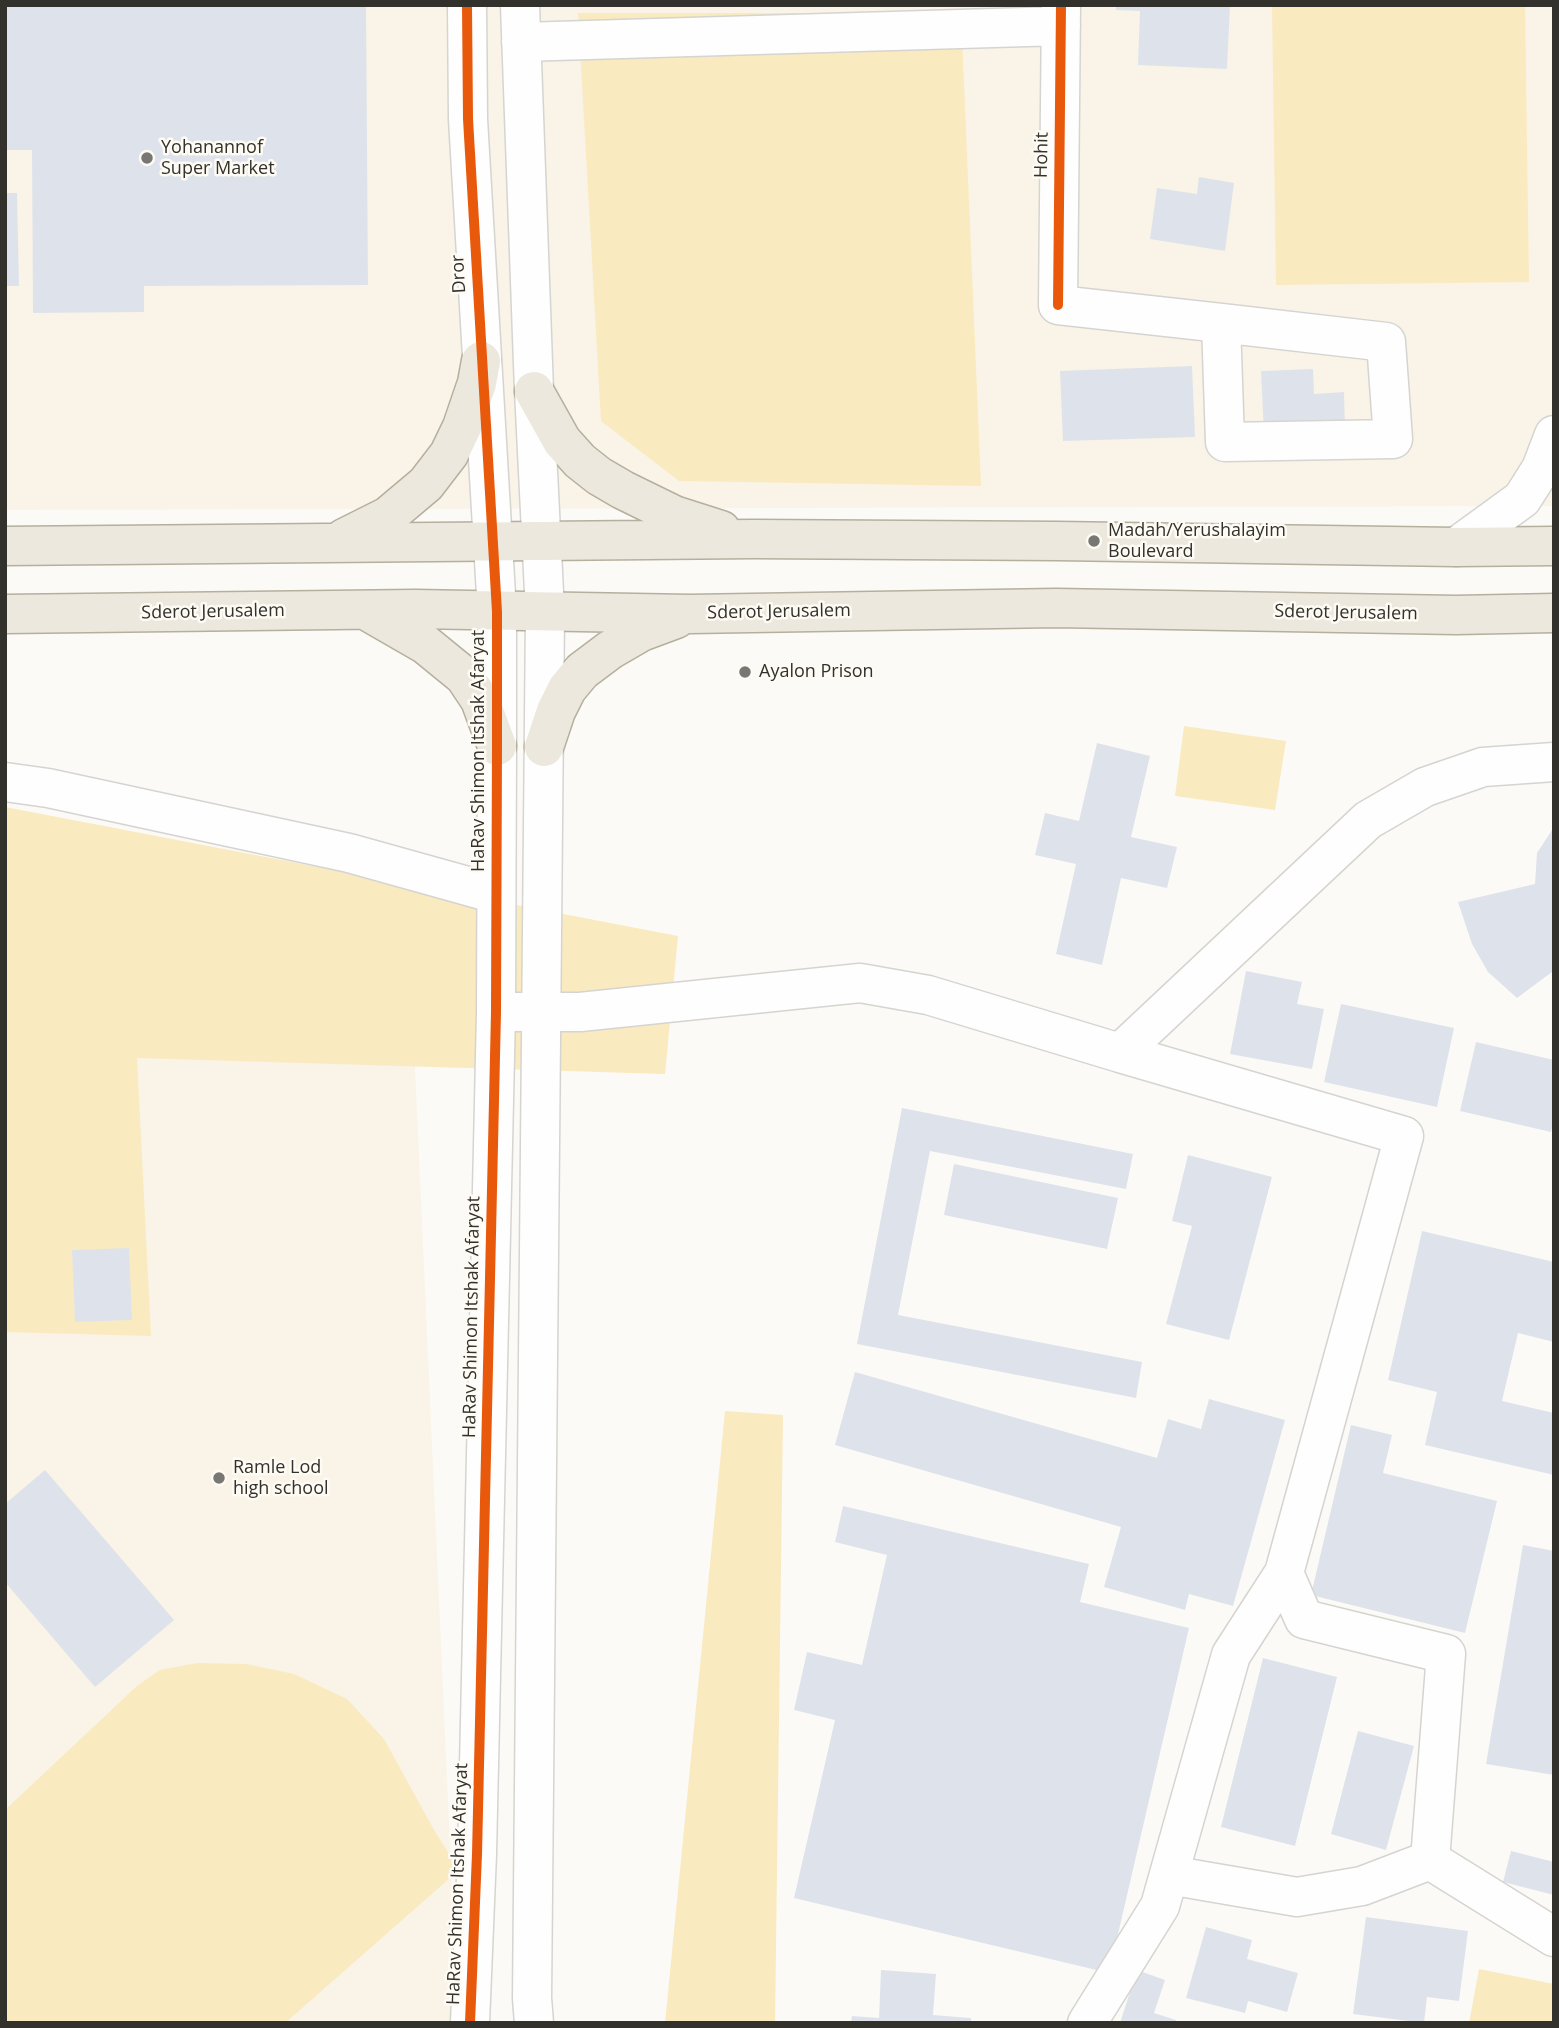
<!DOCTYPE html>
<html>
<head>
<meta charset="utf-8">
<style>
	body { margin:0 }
	#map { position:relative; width:1559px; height:2028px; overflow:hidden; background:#fcfaf6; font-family:"Open Sans",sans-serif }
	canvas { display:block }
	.frame { position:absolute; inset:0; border:7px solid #33312c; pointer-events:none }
</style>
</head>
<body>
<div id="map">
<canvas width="1559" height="2028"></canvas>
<div class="frame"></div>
</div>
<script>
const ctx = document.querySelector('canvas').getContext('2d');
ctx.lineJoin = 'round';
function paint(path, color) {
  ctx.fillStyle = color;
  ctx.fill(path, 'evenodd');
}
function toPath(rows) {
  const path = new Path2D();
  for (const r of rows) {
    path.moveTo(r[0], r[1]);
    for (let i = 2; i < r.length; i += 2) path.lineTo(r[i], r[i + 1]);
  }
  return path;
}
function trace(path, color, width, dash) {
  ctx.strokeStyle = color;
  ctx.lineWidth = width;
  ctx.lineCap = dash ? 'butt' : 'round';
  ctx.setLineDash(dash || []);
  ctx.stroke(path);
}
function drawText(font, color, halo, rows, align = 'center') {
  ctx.font = font + ' "Open Sans",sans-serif';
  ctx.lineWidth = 5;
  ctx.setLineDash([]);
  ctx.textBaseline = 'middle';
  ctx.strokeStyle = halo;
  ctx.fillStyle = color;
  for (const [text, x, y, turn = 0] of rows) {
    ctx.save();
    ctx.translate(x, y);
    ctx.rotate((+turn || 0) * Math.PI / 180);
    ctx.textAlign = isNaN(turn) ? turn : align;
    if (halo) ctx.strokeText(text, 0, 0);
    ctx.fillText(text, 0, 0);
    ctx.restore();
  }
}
const built = toPath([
	[5,5,1554,5,1554,506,5,510],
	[5,886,409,933,458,2023,5,2023]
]);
const green = toPath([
	[1272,5,1525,5,1529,282,1276,285],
	[578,13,961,13,981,486,679,481,601,421],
	[1184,726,1286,741,1275,810,1175,796],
	[5,807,678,936,665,1074,137,1058,151,1336,5,1332],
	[725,1411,783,1415,775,2023,665,2023],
	[197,1663,246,1664,294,1674,347,1699,384,1739,434,1830,459,1870,285,2023,5,2023,5,1810,137,1686,160,1670],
	[1479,1969,1554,1984,1554,2023,1469,2023]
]);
const building = toPath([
	[5,5,366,5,368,285,144,286,144,312,33,313,32,150,5,150],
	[1116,5,1230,5,1227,69,1138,65,1140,11,1116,10],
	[1199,177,1234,183,1225,251,1150,239,1157,188,1197,194],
	[5,193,17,193,19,286,5,286],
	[1192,366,1195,437,1063,441,1060,371],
	[1313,369,1314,394,1344,392,1345,430,1264,434,1261,371],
	[1097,743,1150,756,1131,837,1177,847,1167,888,1121,878,1102,965,1056,954,1076,864,1035,855,1045,813,1079,821],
	[1554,827,1554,974,1552,972,1517,998,1488,972,1472,944,1458,902,1535,884,1537,853],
	[1246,971,1302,982,1297,1004,1324,1009,1312,1069,1230,1054],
	[1341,1004,1454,1028,1437,1107,1324,1082],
	[1476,1042,1554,1060,1554,1121,1551,1132,1460,1111],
	[902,1108,1133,1154,1126,1189,930,1151,898,1315,1142,1362,1136,1398,857,1344],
	[1188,1155,1272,1177,1229,1340,1166,1324,1192,1226,1172,1221],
	[954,1164,1118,1198,1107,1249,944,1215],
	[1422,1231,1554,1262,1554,1342,1518,1333,1502,1401,1554,1413,1554,1475,1425,1445,1437,1392,1388,1380],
	[129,1248,132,1320,75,1322,72,1250],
	[855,1372,1157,1458,1168,1419,1201,1429,1209,1399,1285,1420,1233,1606,1189,1594,1185,1610,1104,1587,1121,1527,835,1445],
	[1351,1425,1392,1435,1383,1473,1497,1501,1465,1633,1311,1595],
	[45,1470,174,1620,95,1687,5,1582,5,1504],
	[843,1506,1089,1564,1080,1602,1189,1628,1109,1973,794,1898,835,1720,794,1710,807,1652,862,1665,887,1555,835,1542],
	[1523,1545,1554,1551,1554,1775,1486,1764],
	[1263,1658,1337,1677,1295,1846,1221,1827],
	[1358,1731,1414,1746,1386,1850,1331,1834],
	[1511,1851,1554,1862,1554,1895,1503,1882],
	[1366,1917,1468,1931,1459,2001,1427,1997,1424,2023,1353,2014],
	[1206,1927,1252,1940,1247,1959,1298,1973,1287,2012,1248,2001,1245,2013,1186,1998],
	[881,1970,936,1974,933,2015,971,2018,971,2023,851,2023,852,2016,879,2018],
	[1137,1970,1165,1980,1154,2013,1176,2020,1175,2023,1120,2023]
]);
const minor = toPath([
	[467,5,468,119,497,612,497,746,496,1012,477,1854,470,2023],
	[520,5,534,391,545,612,532,1998,534,2023],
	[1061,5,1058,305,1221,323,1386,342,1393,439,1225,442,1221,323],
	[521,42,1061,26],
	[1456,547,1522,499,1541,469,1554,435],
	[5,782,48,788,349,853,496,894],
	[517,1012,580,1012,860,983,928,995,1120,1053,1368,820,1425,787,1483,767,1554,762],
	[1120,1053,1404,1136,1284,1573,1304,1619,1446,1654,1430,1860,1554,1937],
	[1169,1875,1297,1897,1362,1886,1430,1860],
	[1087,2023,1160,1906,1231,1655,1284,1573]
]);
const major = toPath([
	[534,391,562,441,580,461,599,476,623,490,674,515,721,530],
	[344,538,388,516,426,484,449,454,462,427,477,383,481,361],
	[5,546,753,539,1057,541,1456,547,1554,546],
	[367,611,426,645,464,676,480,700,497,746],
	[5,614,415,609,690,614,1056,608,1456,615,1554,613],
	[544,747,556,711,567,689,582,671,610,650,641,632,676,619]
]);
const cycleway = toPath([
	[467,5,468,119,497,612,497,746,496,1012,477,1854,470,2023],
	[1058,305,1061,5]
]);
const markers = [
	[147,158,7,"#797773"],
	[1094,541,7,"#797773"],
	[745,672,7,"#797773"],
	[219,1478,7,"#797773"]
];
const poiNames = [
	["Yohanannof",161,148],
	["Super Market",161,169],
	["Madah/Yerushalayim",1108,531],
	["Boulevard",1108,552],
	["Ayalon Prison",759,672],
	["Ramle Lod",233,1468],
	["high school",233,1489]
];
const streetNames = [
	["Hohit",1042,155,-89],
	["Dror",459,274,-93],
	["Sderot Jerusalem",213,612,-1],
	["Sderot Jerusalem",779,612,-1],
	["Sderot Jerusalem",1346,613,1],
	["HaRav Shimon Itshak Afaryat",479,751,-90],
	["HaRav Shimon Itshak Afaryat",472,1317,-89],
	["HaRav Shimon Itshak Afaryat",458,1884,-88]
];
paint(built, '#f9f4e7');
paint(green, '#faeac0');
paint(building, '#dee3eb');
trace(minor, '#d5d4d0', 41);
trace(major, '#b5af9d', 41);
trace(minor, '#fffefe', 38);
trace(major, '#ece8de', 38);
trace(cycleway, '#e8590c', 10);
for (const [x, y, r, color] of markers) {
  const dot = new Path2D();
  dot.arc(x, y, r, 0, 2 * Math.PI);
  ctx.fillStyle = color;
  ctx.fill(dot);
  trace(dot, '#fefbf4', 2.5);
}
drawText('18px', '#33312c', '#fefbf4', poiNames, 'left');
drawText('18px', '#33312c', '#fefbf4', streetNames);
</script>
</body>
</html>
